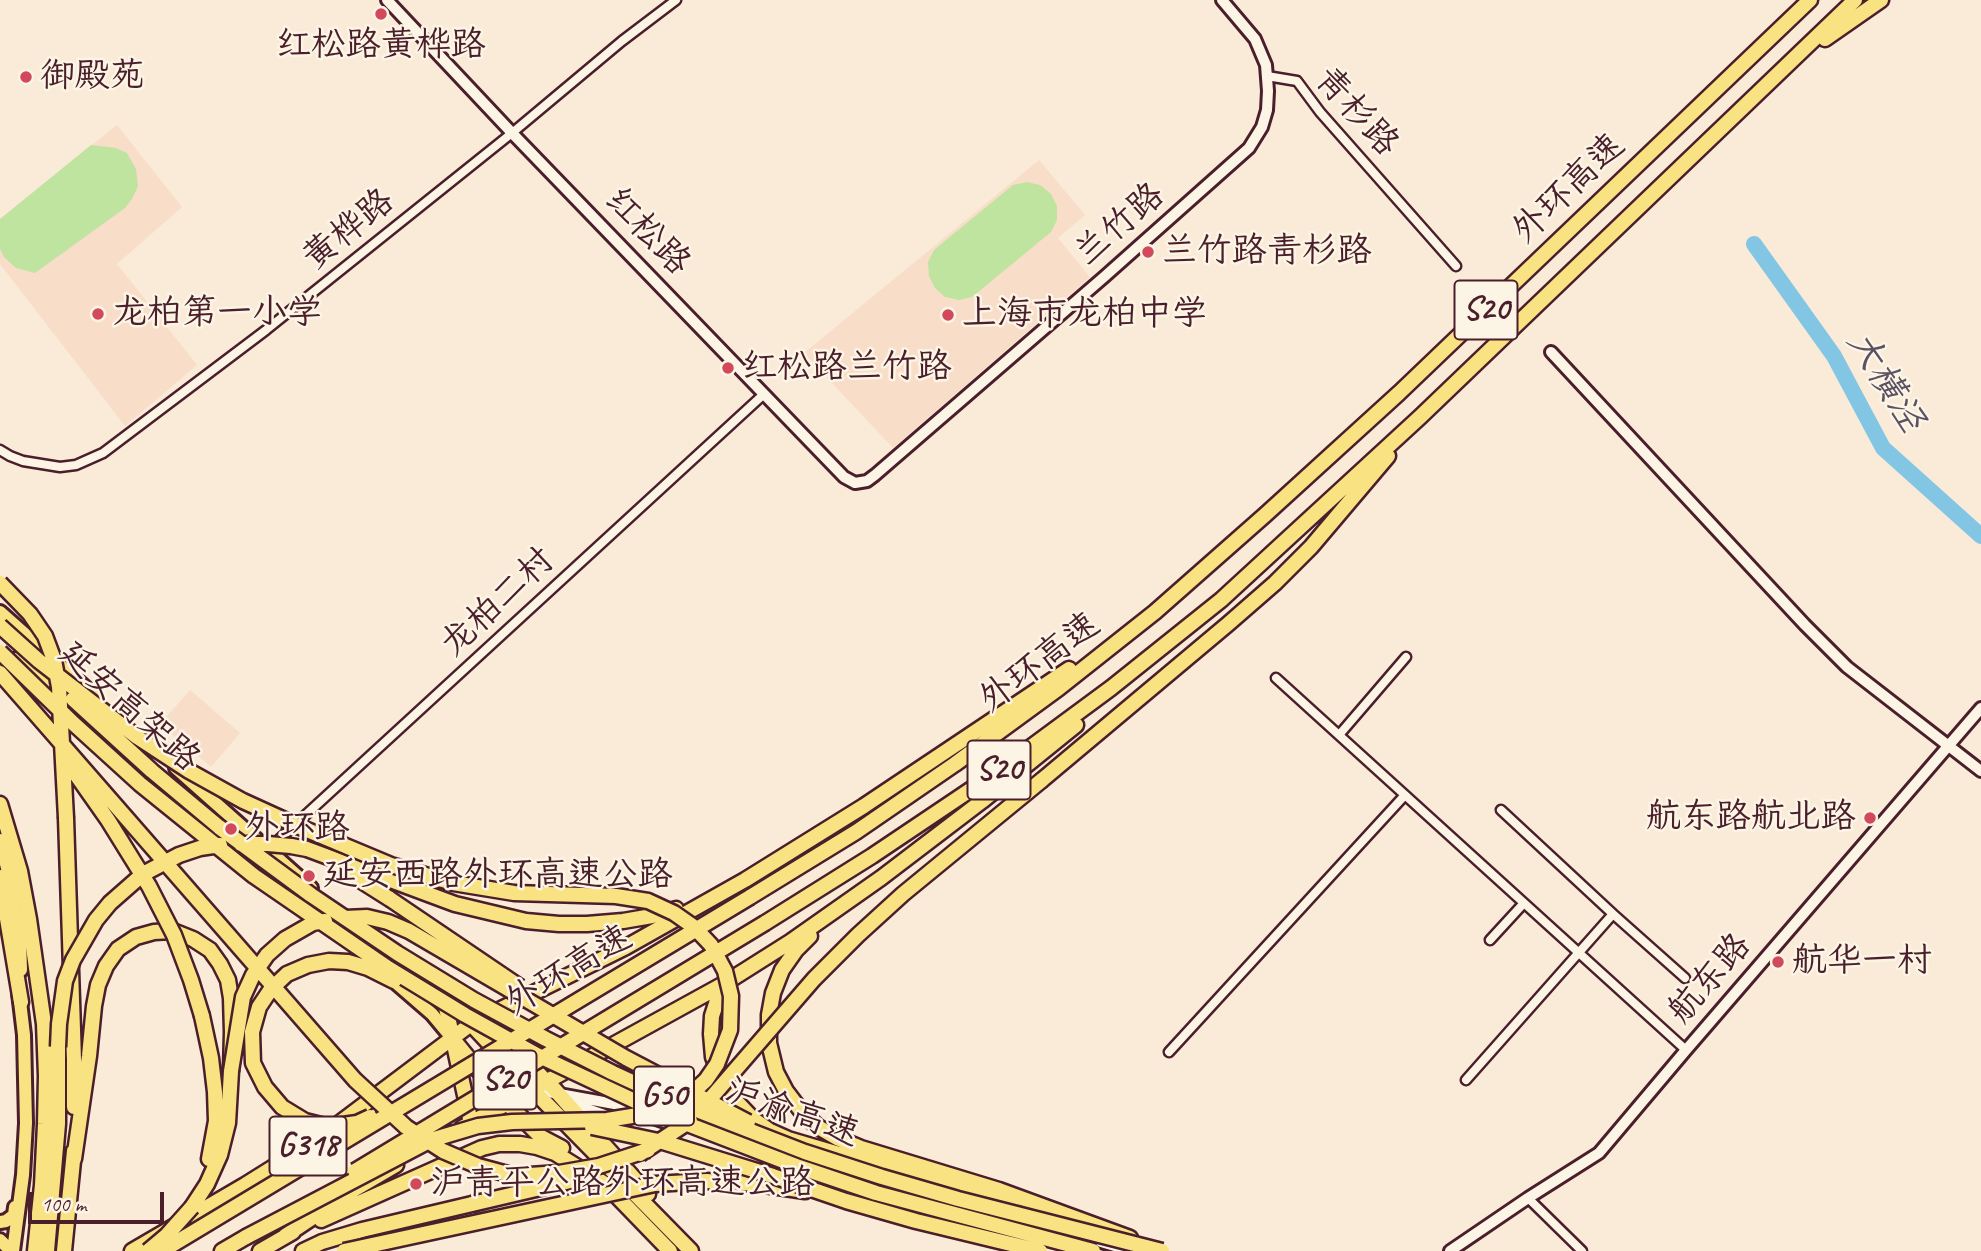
<!DOCTYPE html>
<html>
<head>
<meta charset="utf-8">
<style>
	body { margin:0 }
	#map { position:relative; width:1981px; height:1251px; overflow:hidden; background:#faead8; font-family:Caveat,sans-serif }
	canvas { display:block }
	.scale { position:absolute; left:28px; top:1192px; width:136px; height:32px; box-sizing:border-box; border:4px solid #4a1f2b; border-top:0; padding-left:9px; font-size:21px; line-height:24px; white-space:nowrap; color:#4a1f2b; -webkit-text-stroke:5px #fcf5e5; paint-order:stroke }
</style>
</head>
<body>
<div id="map">
<canvas width="1981" height="1251"></canvas>
<div class="scale">100 m</div>
</div>
<script>
const ctx = document.querySelector('canvas').getContext('2d');
ctx.lineJoin = 'round';
function paint(path, color) {
  ctx.fillStyle = color;
  ctx.fill(path, 'evenodd');
}
function toPath(rows) {
  const path = new Path2D();
  for (const r of rows) {
    path.moveTo(r[0], r[1]);
    for (let i = 2; i < r.length; i += 2) path.lineTo(r[i], r[i + 1]);
  }
  return path;
}
function trace(path, color, width, dash) {
  ctx.strokeStyle = color;
  ctx.lineWidth = width;
  ctx.lineCap = dash ? 'butt' : 'round';
  ctx.setLineDash(dash || []);
  ctx.stroke(path);
}
function drawText(font, color, halo, rows, align = 'center') {
  ctx.font = font + ' Caveat,"LXGW WenKai TC",sans-serif';
  ctx.lineWidth = 5;
  ctx.setLineDash([]);
  ctx.textBaseline = 'middle';
  ctx.strokeStyle = halo;
  ctx.fillStyle = color;
  for (const [text, x, y, turn = 0] of rows) {
    ctx.save();
    ctx.translate(x, y);
    ctx.rotate((+turn || 0) * Math.PI / 180);
    ctx.textAlign = isNaN(turn) ? turn : align;
    if (halo) ctx.strokeText(text, 0, 0);
    ctx.fillText(text, 0, 0);
    ctx.restore();
  }
}
const built = toPath([
	[117,125,182,207,117,264,197,365,125,426,0,264,0,219],
	[1039,160,1085,215,1058,238,1090,277,893,448,804,353],
	[190,690,240,733,211,767,160,724]
]);
const green = toPath([
	[91,145,116,148,127,153,136,169,138,186,132,199,125,208,35,273,16,268,4,257,0,249,0,219],
	[1027,182,1040,185,1051,194,1057,206,1057,220,1051,232,972,297,959,300,945,297,935,288,929,276,928,262,934,250,1013,185]
]);
const river = toPath([
	[1754,244,1834,356,1883,448,1981,536]
]);
const street = toPath([
	[1267,76,1297,81,1320,112,1456,266],
	[0,450,10,456,23,461,60,467,76,465,103,453,266,330,512,133,622,41,676,0],
	[1276,678,1686,1050],
	[1339,735,1406,657],
	[1501,810,1613,914],
	[274,844,764,394],
	[1490,940,1524,903],
	[1169,1052,1405,795],
	[1466,1080,1613,914,1685,978],
	[1528,1198,1582,1251]
]);
const secondary = toPath([
	[387,0,512,133,844,477,855,483,867,481,875,475,1104,277,1249,148,1262,127,1267,110,1268,91,1266,65,1255,39,1222,0],
	[1551,352,1805,625,1847,667,1981,771],
	[532,1089,642,1109],
	[567,1102,671,1138],
	[765,1147,856,1175],
	[1101,1242,1132,1251],
	[1450,1251,1528,1198,1599,1153,1686,1050,1981,708]
]);
const primary = toPath([
	[0,612,97,698],
	[16,659,64,700],
	[176,768,311,888],
	[0,840,7,868,20,938,21,970],
	[251,858,309,908],
	[387,952,426,986],
	[387,975,432,1014,452,1038],
	[421,977,486,1017,491,1022],
	[511,1043,547,1081],
	[0,1222,6,1221,14,1215,15,1207],
	[0,1240,11,1251],
	[13,1251,23,1175,26,1123,24,1035,19,993]
]);
const highway = toPath([
	[1825,39,1881,0],
	[1042,780,1228,624,1275,583,1311,547,1388,456],
	[0,804,20,871,29,919,44,1024,46,1076,45,1124,42,1185,35,1251],
	[66,818,74,1060,74,1107],
	[291,846,307,849,455,904,526,921,559,924,587,924,623,921,652,916,676,909],
	[341,868,390,899],
	[0,877,21,1002],
	[750,897,856,832,955,764,1059,688,1155,612,1265,515,1399,393,1810,0],
	[765,923,872,856,1000,770,1111,688,1221,600,1420,417,1855,0],
	[810,936,796,950,782,970,773,993,769,1015,769,1043,776,1072,786,1091,802,1112,818,1127,837,1138,861,1148,999,1190,1130,1238],
	[722,985,712,1016,711,1034,713,1057,722,1080,736,1101,753,1119,770,1131,788,1139,1005,1203,1022,1216],
	[445,1003,471,1123],
	[202,1016,211,1058,215,1092,216,1121,209,1159],
	[471,1024,532,1089,691,1251],
	[452,1038,497,1093,541,1137,562,1148],
	[547,1081,648,1194],
	[462,1128,722,985,790,942,881,878,982,801,1076,725],
	[74,1159,89,1056,94,1006,98,985,106,966,118,949,136,937,154,932,173,931,193,939,210,950,220,964,228,980,231,998,232,1032,231,1071,228,1123,220,1155,207,1184,192,1207],
	[706,1181,758,1184,805,1191],
	[606,1185,670,1251],
	[321,1220,482,1148,499,1144,520,1144,537,1147,555,1153,605,1184],
	[285,1236,355,1189,396,1165],
	[47,1251,58,1124,58,1047],
	[64,1251,74,1151],
	[132,1251,245,1185,317,1140,471,1024,626,947,745,880,864,806,1069,669],
	[222,1251,246,1237],
	[260,1251,293,1232],
	[303,1251,322,1242,362,1230,472,1204]
]);
const highwayBridge = toPath([
	[0,583,30,614,45,636,54,660,59,687,66,818],
	[0,626,39,661,137,737,189,771,243,801,300,827,391,865,453,883,514,893,616,896,648,901,674,913,694,927,711,945,725,971,731,996,730,1030,717,1064,706,1080,692,1093,672,1103,638,1115,607,1120,512,1122,478,1126,431,1140,246,1237],
	[0,652,74,724,140,784,254,876,388,968,465,1015,537,1055,669,1117,799,1167,876,1193,1093,1251],
	[0,673,355,1080,406,1127,443,1151,478,1166,515,1176,559,1173,599,1166,648,1150],
	[73,699,152,771,219,827,311,895,397,953,474,1000,546,1039,613,1073,676,1102,805,1152,882,1177,958,1199,1162,1251],
	[70,766,108,820,149,886,174,935,191,980,202,1016],
	[241,844,268,844,291,846],
	[390,899,520,987],
	[345,918,367,917,388,922,409,931,626,1058,748,1122],
	[58,1047,59,1024,65,981,73,960,96,920,110,903,143,874,179,855,200,848,220,845],
	[231,1071,243,997,253,975,267,955,285,939,313,923,325,921],
	[704,1106,814,979,858,935,903,894,1042,780],
	[370,1117,357,1123,329,1127,305,1121,282,1107,265,1087,253,1063,252,1032,259,1007,271,989,287,974,308,965,329,961,348,962,368,968,394,981],
	[592,1127,663,1142,773,1176,846,1201,916,1221,1040,1251],
	[640,1154,690,1121],
	[355,1171,765,923],
	[472,1204,583,1178],
	[148,1251,167,1235,192,1207],
	[162,1251,750,897],
	[344,1251,655,1184,706,1181]
]);
const markers = [
	[381,14,7,"#d1495b"],
	[26,77,7,"#d1495b"],
	[1148,252,7,"#d1495b"],
	[98,314,7,"#d1495b"],
	[948,315,7,"#d1495b"],
	[728,368,7,"#d1495b"],
	[1870,818,7,"#d1495b"],
	[231,829,7,"#d1495b"],
	[309,876,7,"#d1495b"],
	[1778,962,7,"#d1495b"],
	[416,1184,7,"#d1495b"]
];
const shields = [
	[1486,310,63],
	[999,770,63],
	[505,1080,63],
	[664,1096,60],
	[308,1146,77]
];
const shieldNames = [
	["S20",1486,310],
	["S20",999,770],
	["S20",505,1080],
	["G50",664,1096],
	["G318",308,1146]
];
const poiNames = [
	["红松路黄桦路",381,46,"center"],
	["御殿苑",40,77],
	["兰竹路青杉路",1162,252],
	["龙柏第一小学",112,314],
	["上海市龙柏中学",962,315],
	["红松路兰竹路",742,368],
	["航东路航北路",1856,818,"right"],
	["外环路",245,829],
	["延安西路外环高速公路",323,876],
	["航华一村",1792,962],
	["沪青平公路外环高速公路",430,1184]
];
const streetNames = [
	["青杉路",1356,112,48],
	["外环高速",1569,189,-44],
	["兰竹路",1120,225,-41],
	["黄桦路",349,230,-39],
	["红松路",647,232,46],
	["龙柏二村",498,603,-43],
	["外环高速",1040,663,-37],
	["延安高架路",129,707,42],
	["外环高速",569,971,-31],
	["航东路",1710,979,-49],
	["沪渝高速",792,1113,20]
];
const waterNames = [
	["大横泾",1885,382,58]
];
paint(built, '#f8ddc9');
paint(green, '#bfe49f');
trace(river, '#83c6e4', 16);
trace(street, '#4a1f2b', 13);
trace(secondary, '#4a1f2b', 16);
trace(primary, '#4a1f2b', 18);
trace(highway, '#4a1f2b', 19);
trace(street, '#fcf5e5', 8);
trace(secondary, '#fcf5e5', 10);
trace(primary, '#f8e281', 12);
trace(highway, '#f8e281', 14);
trace(highwayBridge, '#4a1f2b', 19, []);
trace(highwayBridge, '#f8e281', 14);
for (const [x, y, r, color] of markers) {
  const dot = new Path2D();
  dot.arc(x, y, r, 0, 2 * Math.PI);
  ctx.fillStyle = color;
  ctx.fill(dot);
  trace(dot, '#fcf5e5', 2.5);
}
for (const [x, y, w] of shields) {
  const box = new Path2D();
  box.roundRect(x - w / 2, y - 29.5, w, 59, 5);
  ctx.fillStyle = '#fcf5e5';
  ctx.fill(box);
  trace(box, '#4a1f2b', 2);
}
drawText('bold 33px', '#4a1f2b', null, shieldNames);
drawText('35px', '#4a1f2b', '#fcf5e5', poiNames, 'left');
drawText('35px', '#4a1f2b', '#fcf5e5', streetNames);
drawText('italic 37px', '#5b5162', '#fcf5e5', waterNames);
</script>
</body>
</html>
